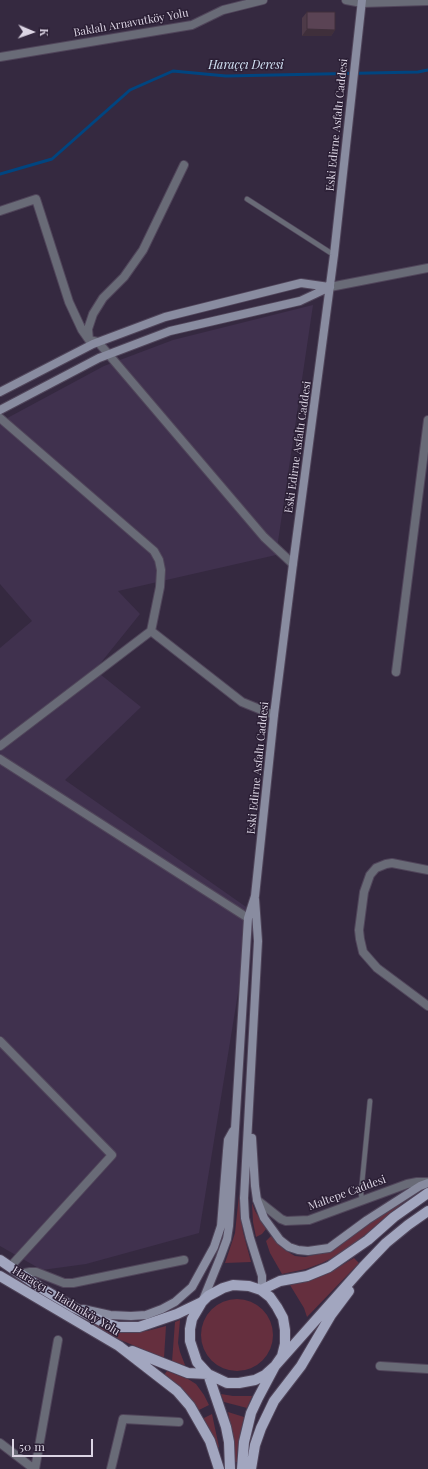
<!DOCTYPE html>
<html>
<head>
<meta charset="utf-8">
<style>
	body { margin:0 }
	#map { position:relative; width:428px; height:1469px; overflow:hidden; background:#352940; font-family:"Playfair Display",serif }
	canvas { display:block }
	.north { position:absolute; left:12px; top:12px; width:40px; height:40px; -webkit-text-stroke:3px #2b1f35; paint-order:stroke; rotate:92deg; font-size:11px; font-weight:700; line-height:16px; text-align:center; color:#dcd5e4 }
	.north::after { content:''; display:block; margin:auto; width:14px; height:18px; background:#dcd5e4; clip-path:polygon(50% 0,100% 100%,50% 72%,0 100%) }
	.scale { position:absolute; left:12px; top:1439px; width:81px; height:18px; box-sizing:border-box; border:2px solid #dcd5e4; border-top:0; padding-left:5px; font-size:12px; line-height:14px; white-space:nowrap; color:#dcd5e4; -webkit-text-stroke:3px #2b1f35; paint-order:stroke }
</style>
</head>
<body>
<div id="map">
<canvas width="428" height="1469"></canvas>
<div class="north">K</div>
<div class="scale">50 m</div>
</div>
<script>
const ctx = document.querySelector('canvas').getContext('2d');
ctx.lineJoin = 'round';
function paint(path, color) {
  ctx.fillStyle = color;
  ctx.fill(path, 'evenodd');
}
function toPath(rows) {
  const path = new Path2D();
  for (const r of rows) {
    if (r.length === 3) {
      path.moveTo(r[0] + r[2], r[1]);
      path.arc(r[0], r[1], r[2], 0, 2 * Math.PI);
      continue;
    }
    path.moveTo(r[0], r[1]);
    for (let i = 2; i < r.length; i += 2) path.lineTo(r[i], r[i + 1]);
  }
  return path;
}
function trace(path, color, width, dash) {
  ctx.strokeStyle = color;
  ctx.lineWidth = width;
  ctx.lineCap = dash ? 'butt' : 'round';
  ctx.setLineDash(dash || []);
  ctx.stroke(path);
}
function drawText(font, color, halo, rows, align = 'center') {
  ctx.font = font + ' "Playfair Display",serif';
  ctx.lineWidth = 3;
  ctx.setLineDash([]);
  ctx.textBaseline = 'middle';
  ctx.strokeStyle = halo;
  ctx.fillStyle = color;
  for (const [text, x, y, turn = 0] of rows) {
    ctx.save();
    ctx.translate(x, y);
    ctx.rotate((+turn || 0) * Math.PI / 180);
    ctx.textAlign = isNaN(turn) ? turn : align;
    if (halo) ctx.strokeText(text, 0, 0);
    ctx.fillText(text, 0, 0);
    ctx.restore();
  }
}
const built = toPath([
	[313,305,276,555,118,591,140,614,95,670,141,707,65,780,249,909,243,962,199,1233,86,1264,42,1270,0,1246,0,648,32,621,0,584,0,422,104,366,173,340]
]);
const green = toPath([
	[239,1195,241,1195,241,1220,243,1232,251,1262,225,1263,235,1233],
	[412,1195,370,1231,351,1246,334,1257,322,1263,306,1269,282,1274,270,1253,266,1241,271,1236,285,1250,295,1256,305,1257,331,1251,370,1221],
	[252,1203,255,1211,266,1229,262,1234,256,1237,253,1222],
	[354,1258,359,1263,307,1317,304,1308,290,1285,334,1270],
	[237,1335,36],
	[180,1320,178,1343,180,1352,185,1365,184,1367,172,1362,175,1322],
	[89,1321,102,1327,124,1332,147,1331,166,1326,164,1358,106,1334,87,1323],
	[167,1371,188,1379,196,1384,204,1395,209,1405,197,1411,164,1375],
	[221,1394,233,1396,252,1396,247,1408,224,1402],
	[228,1412,244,1417,238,1445,237,1462,235,1462,234,1445],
	[212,1414,219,1447,217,1448,202,1419]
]);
const stream = toPath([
	[0,174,52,159,130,90,173,71,226,76,418,72,428,70]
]);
const service = toPath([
	[247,199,334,255],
	[362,1201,361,1193,370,1101]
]);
const minor = toPath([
	[346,0,362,3],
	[0,57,192,25,223,10,263,0],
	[0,211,36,199,69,302,82,330,89,340,98,342,264,537,293,564],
	[330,287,428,268],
	[89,340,88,329,93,314,103,298,124,277,143,250,184,165],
	[0,418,154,551,159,560,161,570,160,587,151,631],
	[396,672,428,420],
	[0,746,151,631,242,702,274,715],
	[0,759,248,918],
	[428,870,392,863,386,864,376,868,370,875,364,892,359,930,360,939,363,952,377,968,428,1006],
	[0,1041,112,1155,10,1267],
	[257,1200,281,1219,286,1221,309,1220,407,1184,417,1182,428,1182],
	[20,1274,30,1272,36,1272,64,1283,73,1283,184,1260],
	[380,1366,428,1369],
	[0,1443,34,1469],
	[35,1469,58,1340],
	[111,1469,123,1419,179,1422]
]);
const tertiary = toPath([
	[362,3,428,1]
]);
const secondary = toPath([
	[0,392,93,344,165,317,301,283,329,287],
	[0,410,99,358,170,331,300,301,330,287],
	[255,899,258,941,244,1198,245,1218,250,1238,262,1276,262,1283,261,1290],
	[252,1138,255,1186,257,1200,264,1218,280,1240,289,1247,298,1250,308,1251,329,1248,367,1220,420,1186,428,1183],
	[203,1300,220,1258,227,1239,229,1226,248,918,255,896,274,715,293,564,334,255,362,0],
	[83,1309,110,1315,131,1316,146,1315,162,1309,175,1302,192,1287,214,1247,221,1226,227,1151,228,1140,233,1131]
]);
const primary = toPath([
	[0,1260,41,1288,73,1307,103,1322,118,1327,139,1327,177,1314,202,1302],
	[0,1276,119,1346,177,1391,190,1406,210,1441,219,1469],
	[261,1290,280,1281,307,1276,329,1267,368,1240,394,1217,428,1193],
	[132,1351,188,1373,208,1374],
	[208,1374,226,1427,229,1442,230,1469],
	[242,1469,244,1442,251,1413,258,1398,275,1366,282,1356,285,1344,285,1330,283,1318,277,1307,270,1297,261,1290,249,1286,233,1285,223,1288,208,1296,202,1302,192,1319,190,1329,190,1341,197,1362,208,1374,227,1383,239,1383,255,1380,265,1375,275,1366,363,1267,386,1243,408,1225,428,1211],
	[251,1469,255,1445,261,1428,274,1401,301,1366,331,1315,349,1291]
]);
const wall = toPath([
	[307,12,335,30,331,36,302,36,302,18]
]);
const shadedWall = toPath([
	[307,29,335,30,331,36,302,36]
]);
const building = toPath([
	[307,12,335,12,335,30,307,29,307,12]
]);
const streetNames = [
	["Baklalı Arnavutköy Yolu",131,23,-10],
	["Eski Edirne Asfaltı Caddesi",337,125,-84],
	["Eski Edirne Asfaltı Caddesi",298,447,-82],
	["Eski Edirne Asfaltı Caddesi",258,768,-84],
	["Maltepe Caddesi",347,1193,-20],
	["Haraççı - Hadımköy Yolu",66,1301,31]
];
const waterNames = [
	["Haraççı Deresi",246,65]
];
paint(built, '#40314e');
paint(green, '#652f3e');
trace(stream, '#004580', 3);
trace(service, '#50455a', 6);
trace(minor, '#50455a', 10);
trace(tertiary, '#50455a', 10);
trace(secondary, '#50455a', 10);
trace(primary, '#50455a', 12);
trace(service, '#696b77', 4.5);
trace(minor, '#696b77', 8);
trace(tertiary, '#696b77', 8);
trace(secondary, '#898ca0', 8);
trace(primary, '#a2a6bf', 10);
paint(wall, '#4d3a48');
paint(shadedWall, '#3f2f3b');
paint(building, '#5a4354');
trace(building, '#3f2f3b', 1);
drawText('11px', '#dcd5e4', '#2b1f35', streetNames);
drawText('italic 12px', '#d4e4f6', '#2b1f35', waterNames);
</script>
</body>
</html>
